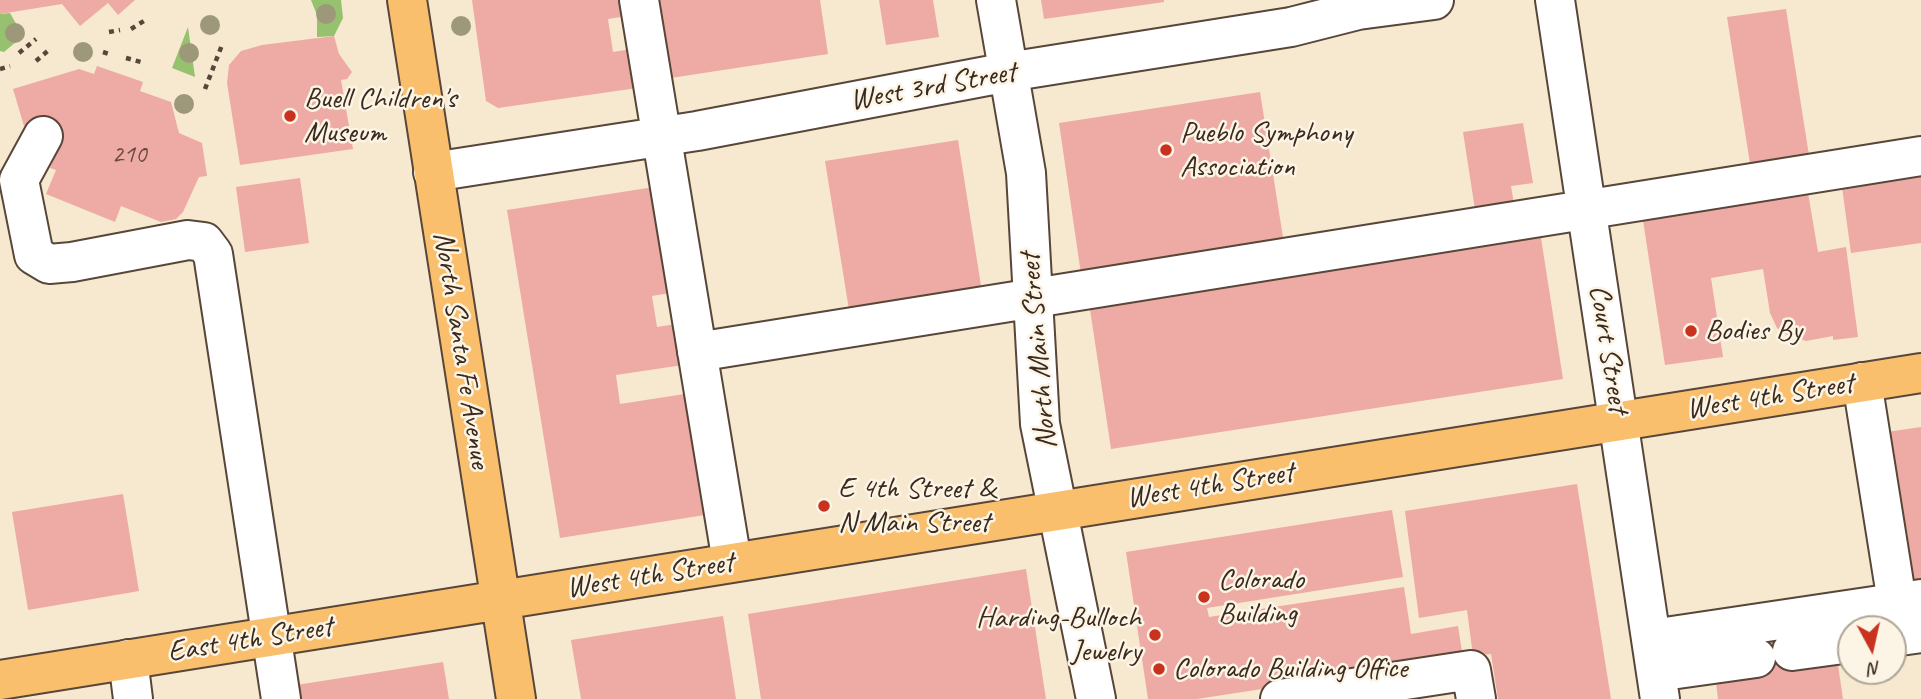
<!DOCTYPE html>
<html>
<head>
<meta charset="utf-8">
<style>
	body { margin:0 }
	#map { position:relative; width:1921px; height:699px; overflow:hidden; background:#f7e8d0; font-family:Caveat,sans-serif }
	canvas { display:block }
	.north { position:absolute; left:1837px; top:615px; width:70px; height:70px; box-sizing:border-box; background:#fcf5e5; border:2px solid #afa495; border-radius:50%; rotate:172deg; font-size:19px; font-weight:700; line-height:28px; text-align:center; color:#3b2a1e }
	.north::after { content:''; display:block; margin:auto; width:24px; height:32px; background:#c8321e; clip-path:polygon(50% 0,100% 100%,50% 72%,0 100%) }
</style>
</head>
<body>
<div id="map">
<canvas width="1921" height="699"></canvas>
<div class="north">N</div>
</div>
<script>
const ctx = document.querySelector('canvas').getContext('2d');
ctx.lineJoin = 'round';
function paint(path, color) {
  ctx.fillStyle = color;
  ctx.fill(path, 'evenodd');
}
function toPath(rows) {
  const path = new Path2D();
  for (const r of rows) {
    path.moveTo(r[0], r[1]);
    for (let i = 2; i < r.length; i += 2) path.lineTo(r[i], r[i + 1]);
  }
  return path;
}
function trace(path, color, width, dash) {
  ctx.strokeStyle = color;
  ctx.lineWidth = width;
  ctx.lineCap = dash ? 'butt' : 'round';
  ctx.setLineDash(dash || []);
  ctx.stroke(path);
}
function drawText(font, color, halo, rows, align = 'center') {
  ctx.font = font + ' Caveat,sans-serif';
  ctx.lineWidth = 5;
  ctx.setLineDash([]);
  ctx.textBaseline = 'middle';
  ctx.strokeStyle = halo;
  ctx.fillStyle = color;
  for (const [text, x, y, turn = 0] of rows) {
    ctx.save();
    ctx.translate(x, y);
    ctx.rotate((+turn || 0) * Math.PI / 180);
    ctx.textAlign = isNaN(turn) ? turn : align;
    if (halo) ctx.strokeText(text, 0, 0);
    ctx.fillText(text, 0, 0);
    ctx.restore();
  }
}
const green = toPath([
	[311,0,341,0,343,18,334,36,317,37,317,15],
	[10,13,23,36,4,52,0,51,0,14],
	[188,27,195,77,172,68]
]);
const building = toPath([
	[0,0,135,0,118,15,108,3,80,26,62,4,0,14],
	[472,0,631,0,634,15,608,19,613,52,638,48,644,87,498,108,486,101],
	[652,0,820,0,828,54,664,79],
	[879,0,933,0,939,37,886,45],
	[1041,0,1164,0,1164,2,1044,19],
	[1786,9,1810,162,1751,170,1727,17],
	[334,36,339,54,352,72,347,79,341,80,353,149,240,165,227,83,229,65,241,51,262,45],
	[97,66,143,82,140,91,171,102,179,133,202,143,207,176,199,177,183,212,176,219,161,222,121,206,115,222,46,194,56,170,50,168,62,140,46,120,24,126,13,89,79,69,94,74],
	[1260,92,1285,250,1082,281,1059,123],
	[1523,123,1533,183,1511,186,1515,210,1476,216,1463,132],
	[958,140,982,292,850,316,825,161],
	[1921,162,1921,243,1851,253,1840,173],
	[300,178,309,243,245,252,236,187],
	[1806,181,1818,252,1846,247,1858,337,1833,340,1833,336,1806,341,1785,334,1777,328,1770,313,1763,269,1711,278,1723,357,1665,365,1641,207],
	[654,187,670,293,652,296,657,327,676,324,683,365,616,375,620,404,691,393,711,514,560,538,507,210],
	[1539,225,1563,379,1111,449,1088,296],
	[1921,427,1921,586,1910,587,1887,432],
	[1577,484,1611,699,1498,699,1491,654,1473,656,1467,610,1419,618,1405,511],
	[123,494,139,591,28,610,12,512],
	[1392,510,1403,577,1207,608,1209,617,1404,587,1411,634,1458,626,1463,658,1197,699,1148,699,1126,552],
	[1026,569,1046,699,761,699,748,614],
	[723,616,736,699,581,699,571,640],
	[1788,627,1795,671,1838,665,1843,699,1718,699,1716,683,1746,679,1758,664,1752,633],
	[443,662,449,699,292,699,290,686]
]);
const path = toPath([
	[131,29,147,19],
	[109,32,120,30],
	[103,52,112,55],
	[19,53,36,39],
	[126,58,141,62],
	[36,61,51,48],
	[0,69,10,66],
	[205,89,222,45]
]);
const minor = toPath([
	[639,0,732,562],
	[996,0,1026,173,1040,424,1096,699],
	[1555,0,1660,699],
	[43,136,19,180,34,255,49,264,72,262,188,240,204,242,213,254,281,699],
	[433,172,697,131,1008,72,1291,27,1358,10,1434,0],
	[697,352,1921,156],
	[1862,382,1897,602],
	[1893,637,1921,633],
	[1652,639,1921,599],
	[1792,651,1851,643],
	[128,659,133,699],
	[1656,672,1756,658],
	[1280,699,1471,670,1476,699]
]);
const major = toPath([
	[407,0,516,699],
	[0,680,1921,373]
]);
const trees = [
	[326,14],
	[210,25],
	[461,26],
	[15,33],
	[83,52],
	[189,53],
	[184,104]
];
const markers = [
	[290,116,7,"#c8321e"],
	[1166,150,7,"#c8321e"],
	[1691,331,7,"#c8321e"],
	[824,506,7,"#c8321e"],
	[1204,597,7,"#c8321e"],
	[1155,635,7,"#c8321e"],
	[1159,669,7,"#c8321e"]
];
const numberNames = [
	["210",129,155]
];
const streetNames = [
	["West 3rd Street",933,87,-10],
	["Court Street",1608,349,81],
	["North Santa Fe Avenue",461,350,81],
	["North Main Street",1039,351,-95],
	["West 4th Street",1770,397,-9],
	["West 4th Street",1210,486,-9],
	["West 4th Street",650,576,-9],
	["East 4th Street",250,640,-9]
];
const poiNames = [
	["Buell Children's",304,99],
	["Museum",304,133],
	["Pueblo Symphony",1180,133],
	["Association",1180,167],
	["Bodies By",1705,331],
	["E 4th Street &",838,489],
	["N Main Street",838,523],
	["Colorado",1218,580],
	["Building",1218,614],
	["Harding-Bulloch",1141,618,"right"],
	["Jewelry",1141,652,"right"],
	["Colorado Building Office",1173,669]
];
paint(green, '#96c16e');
paint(building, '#eeaaa4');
trace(minor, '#574639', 42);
trace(major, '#574639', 42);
trace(path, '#574639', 4.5, [5, 5]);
trace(minor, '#fff', 38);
trace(major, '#f9bf6d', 38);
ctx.fillStyle = '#9e987b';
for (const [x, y] of trees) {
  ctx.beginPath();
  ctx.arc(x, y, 10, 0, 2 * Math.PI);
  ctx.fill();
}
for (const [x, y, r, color] of markers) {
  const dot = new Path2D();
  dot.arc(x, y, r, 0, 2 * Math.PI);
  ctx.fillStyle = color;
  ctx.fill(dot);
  trace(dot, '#fcf5e5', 2.5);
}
drawText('26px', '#684a40', null, numberNames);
drawText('30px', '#3b2a1e', '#fcf5e5', streetNames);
drawText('30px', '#3b2a1e', '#fcf5e5', poiNames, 'left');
</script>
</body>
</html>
